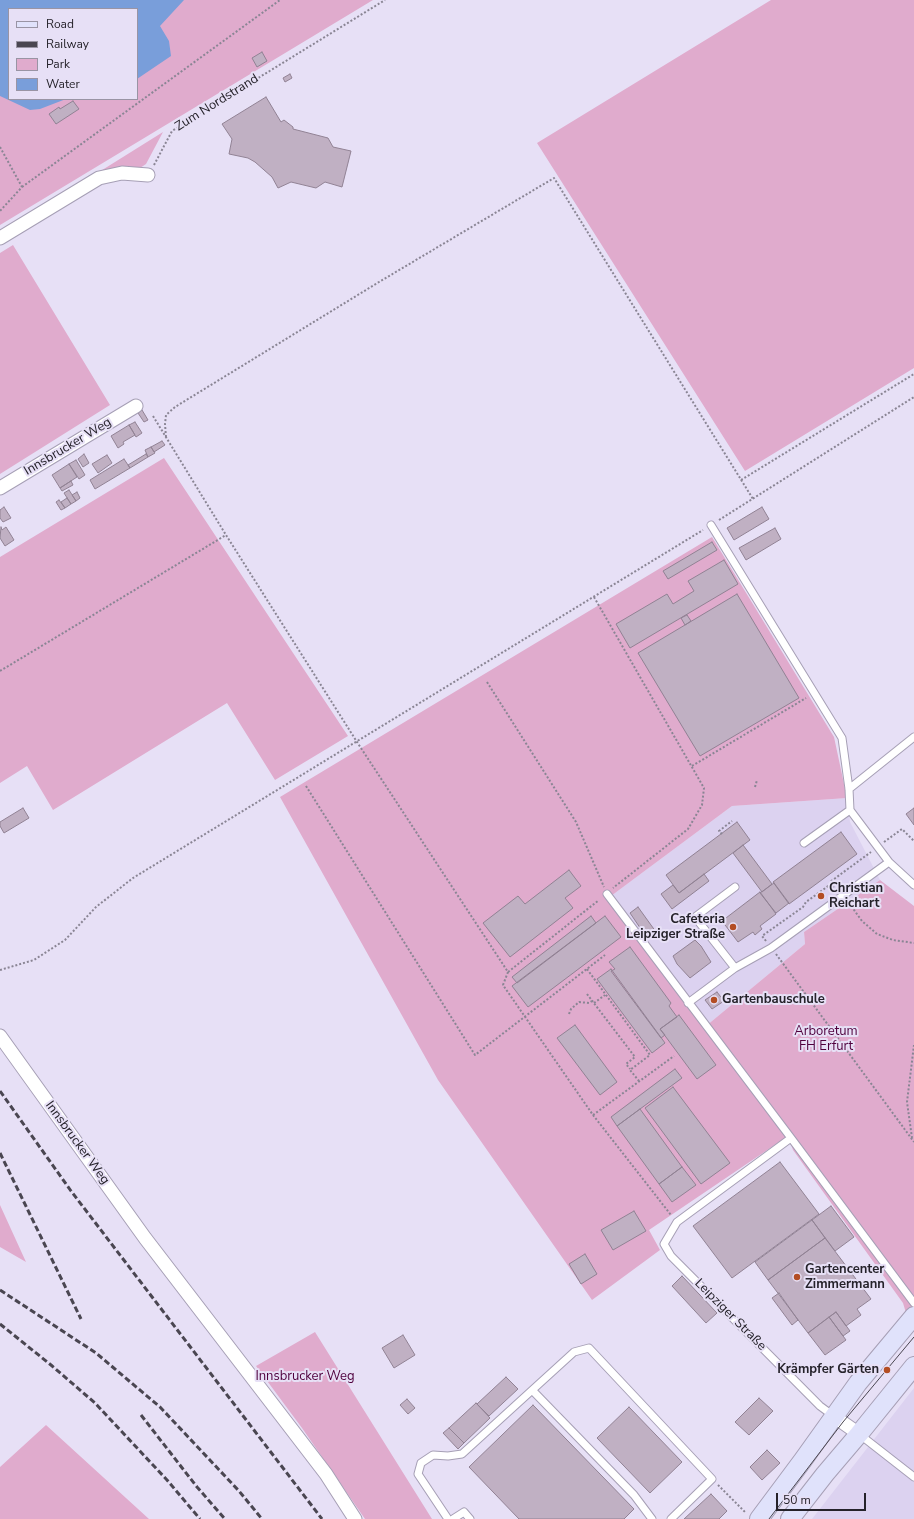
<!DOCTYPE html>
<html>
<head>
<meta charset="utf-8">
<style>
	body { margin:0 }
	#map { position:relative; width:914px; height:1519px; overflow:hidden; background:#e7e0f6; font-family:"Nunito Sans",sans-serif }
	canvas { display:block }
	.legend { position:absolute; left:8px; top:8px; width:130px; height:92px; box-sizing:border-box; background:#e7e0f6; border:1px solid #9994a4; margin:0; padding:5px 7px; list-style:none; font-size:12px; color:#25222a }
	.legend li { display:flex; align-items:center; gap:8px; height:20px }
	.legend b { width:20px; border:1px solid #9994a4 }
	.scale { position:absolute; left:776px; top:1493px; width:90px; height:18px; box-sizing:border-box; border:2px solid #25222a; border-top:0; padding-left:5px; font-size:12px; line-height:14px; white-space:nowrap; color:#25222a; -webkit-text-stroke:3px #e7e0f6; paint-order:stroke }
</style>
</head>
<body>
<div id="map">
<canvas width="914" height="1519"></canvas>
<ul class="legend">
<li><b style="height:5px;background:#e0e2fb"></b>Road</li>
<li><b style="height:5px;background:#4a4651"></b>Railway</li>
<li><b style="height:11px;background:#e0abcd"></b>Park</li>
<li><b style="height:11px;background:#799eda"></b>Water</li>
</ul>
<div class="scale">50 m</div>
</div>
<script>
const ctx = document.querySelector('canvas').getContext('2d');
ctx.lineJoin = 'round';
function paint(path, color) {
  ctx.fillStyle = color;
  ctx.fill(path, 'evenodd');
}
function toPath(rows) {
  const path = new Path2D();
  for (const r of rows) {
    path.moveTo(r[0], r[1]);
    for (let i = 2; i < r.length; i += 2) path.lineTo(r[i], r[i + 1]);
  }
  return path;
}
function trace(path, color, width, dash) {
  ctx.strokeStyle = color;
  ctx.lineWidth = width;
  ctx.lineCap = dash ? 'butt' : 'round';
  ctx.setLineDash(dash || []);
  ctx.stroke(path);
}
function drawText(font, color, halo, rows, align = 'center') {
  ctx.font = font + ' "Nunito Sans",sans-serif';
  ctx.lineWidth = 4;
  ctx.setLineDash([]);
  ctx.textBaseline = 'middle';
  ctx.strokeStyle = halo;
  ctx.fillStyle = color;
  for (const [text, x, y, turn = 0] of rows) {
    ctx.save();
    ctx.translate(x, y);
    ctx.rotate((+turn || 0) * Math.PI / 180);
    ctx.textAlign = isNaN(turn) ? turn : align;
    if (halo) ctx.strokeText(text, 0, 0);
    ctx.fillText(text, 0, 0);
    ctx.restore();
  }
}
const built = toPath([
	[847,798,850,822,880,880,804,932,805,944,706,1026,611,896,732,806],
	[914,1388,914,1519,812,1519,840,1483]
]);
const green = toPath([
	[0,0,373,0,0,225],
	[9,9,137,9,137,99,9,99],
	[771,0,914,0,914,368,745,471,537,143],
	[163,132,146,164,140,168,121,168,99,172],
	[13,245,110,405,0,474,0,253],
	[164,458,348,736,275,780,227,703,53,810,27,766,0,783,0,557],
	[712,537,834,737,847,798,732,806,611,896,706,1026,805,944,804,932,880,880,914,906,914,1303,906,1313,903,1303,793,1150,788,1136,649,1230,660,1250,592,1300,438,1080,280,797],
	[0,1205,26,1262,0,1247],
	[315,1332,432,1519,365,1519,302,1428,256,1366],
	[46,1425,149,1519,0,1519,0,1467]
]);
const water = toPath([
	[0,0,184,0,160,26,169,41,171,56,137,79,137,9,9,9,9,99,66,99,40,109,30,110,0,96]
]);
const building = toPath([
	[262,52,267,61,257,67,252,58,262,52],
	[290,74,292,78,285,82,283,78,290,74],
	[266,97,281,122,284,120,293,127,293,129,328,138,333,147,351,151,342,187,325,182,316,188,291,182,278,188,272,177,255,162,248,158,229,154,232,139,222,124,266,97],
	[73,101,79,109,56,124,49,114,59,107,60,109,73,101],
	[142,410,148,420,144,422,138,413,142,410],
	[135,422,142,433,136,437,129,425,135,422],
	[129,425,135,435,123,442,124,444,118,448,111,436,129,425],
	[162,441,165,445,154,452,151,447,162,441],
	[151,447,155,453,148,457,145,450,151,447],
	[84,454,89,463,83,467,78,459,84,454],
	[146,454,148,457,130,468,128,465,146,454],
	[107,455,112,463,98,473,92,464,107,455],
	[124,459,130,468,95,489,90,480,124,459],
	[76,460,85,475,79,479,69,464,76,460],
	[69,464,77,477,60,488,52,475,69,464],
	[71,481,73,485,62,491,60,488,71,481],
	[69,490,76,501,71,504,64,493,69,490],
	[77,492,80,498,76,501,72,495,77,492],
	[67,498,71,504,65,508,61,502,67,498],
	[59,500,65,508,61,510,56,502,59,500],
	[4,507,11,518,3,522,0,518,0,510,4,507],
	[762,507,769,519,734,540,727,528,762,507],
	[1,527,2,530,6,527,14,540,5,546,0,538,1,527],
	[775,528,781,539,746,560,739,548,775,528],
	[712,542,717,550,668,579,663,571,712,542],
	[724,560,738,584,630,648,616,624,667,594,673,604,694,591,688,581,724,560],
	[737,594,799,698,700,756,638,653,737,594],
	[687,615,691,621,685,625,681,618,687,615],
	[23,808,29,818,4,833,0,826,0,822,23,808],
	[914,808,914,825,906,814,914,808],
	[737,822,750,840,679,893,666,875,737,822],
	[841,832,857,854,789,904,773,882,841,832],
	[743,845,772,884,762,892,733,853,743,845],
	[569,870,581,886,565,898,573,908,510,957,483,923,518,896,525,904,569,870],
	[704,874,709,881,672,909,661,894,673,885,679,893,704,874],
	[774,883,789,903,776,913,760,893,774,883],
	[760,892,776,914,760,926,762,929,755,935,753,932,738,942,722,921,760,892],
	[638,907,656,932,647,938,630,913,638,907],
	[591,916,596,923,517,983,512,977,591,916],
	[605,916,621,937,528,1007,512,986,605,916],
	[695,940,701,946,711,962,690,978,677,964,673,956,695,940],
	[630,947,671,1003,669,1006,677,1017,660,1029,665,1035,661,1038,611,971,615,969,609,962,630,947],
	[611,969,665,1043,652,1053,597,979,611,969],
	[717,992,724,1001,712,1009,705,1000,717,992],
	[679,1015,716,1065,697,1079,660,1029,679,1015],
	[575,1025,617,1082,600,1095,557,1038,575,1025],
	[675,1069,682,1078,617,1126,611,1117,675,1069],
	[673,1087,730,1163,701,1184,645,1108,673,1087],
	[640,1109,682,1167,659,1184,617,1126,640,1109],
	[780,1162,819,1214,732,1278,693,1226,780,1162],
	[682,1167,696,1185,672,1202,659,1184,682,1167],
	[831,1206,854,1237,835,1251,812,1220,831,1206],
	[634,1211,646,1231,613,1250,601,1230,634,1211],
	[812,1220,825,1238,768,1280,755,1262,812,1220],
	[825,1238,871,1299,857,1309,861,1315,846,1326,836,1312,808,1333,768,1280,825,1238],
	[585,1254,597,1274,581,1284,569,1264,585,1254],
	[682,1276,717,1313,706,1323,672,1286,682,1276],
	[779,1293,798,1320,792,1325,772,1298,779,1293],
	[836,1312,850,1331,843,1336,829,1317,836,1312],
	[829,1317,846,1340,825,1355,808,1333,829,1317],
	[403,1335,415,1355,394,1368,382,1348,403,1335],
	[506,1377,518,1389,489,1416,477,1404,506,1377],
	[759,1398,773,1411,749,1435,735,1422,759,1398],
	[407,1399,415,1408,408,1414,400,1405,407,1399],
	[476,1403,490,1418,464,1443,449,1428,476,1403],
	[533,1405,634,1509,624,1519,519,1519,469,1467,533,1405],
	[629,1407,682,1462,650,1493,597,1438,629,1407],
	[449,1428,464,1443,458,1449,443,1433,449,1428],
	[767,1450,780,1463,762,1480,750,1467,767,1450],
	[711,1494,727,1511,719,1519,684,1519,711,1494]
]);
const path = toPath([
	[0,147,22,187,0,211],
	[154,165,172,131,385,0],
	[22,187,280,0],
	[153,416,226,535],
	[166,437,165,424,166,415,175,407,379,282,554,178,753,499],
	[741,480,914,374],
	[719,520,914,397],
	[594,597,704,788,702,805,688,829,613,888],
	[0,671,226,535,357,742,508,972,599,900],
	[487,682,576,822,604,887],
	[692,766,806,698],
	[306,786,475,1055,605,955],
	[755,787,757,780],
	[722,834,719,831,732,821],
	[884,842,902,829,914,841],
	[836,891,830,882,871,852],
	[849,903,862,921,877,934,893,940,914,943],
	[766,941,762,936,803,907,806,902,831,884],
	[776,954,914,1142],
	[587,969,650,1055,630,1070,639,1081],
	[0,970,34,960,65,940,96,907,133,878,703,530],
	[508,972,503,985,593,1115,671,1215],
	[587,994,635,1057,626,1064,630,1069],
	[594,1003,605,995],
	[569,1014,571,1009,579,1002,589,1003,592,1001],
	[593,1115,674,1056],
	[912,1138,907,1102,914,1045],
	[718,1485,746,1513]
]);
const service = toPath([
	[711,525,842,738,849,789,850,810,889,862,914,885],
	[849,789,914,737],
	[804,843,850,810],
	[607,894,791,1138],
	[735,968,771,948,889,862],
	[688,1003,735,968,695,917,735,887],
	[533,1391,634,1495,652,1519],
	[835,1417,820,1406,671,1256,664,1244,677,1222,791,1138,914,1303],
	[859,1434,914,1477],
	[448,1519,418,1474,421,1463,433,1455,448,1456,462,1454,574,1352,589,1348,712,1479,671,1519],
	[453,1519,464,1512,470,1519]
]);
const minor = toPath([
	[0,238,99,178,122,173,148,175],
	[0,488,136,406],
	[0,1036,145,1238,326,1474,355,1519],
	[835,1417,859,1434]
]);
const secondary = toPath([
	[759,1519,803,1460,858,1383,914,1316],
	[790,1519,825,1474,859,1434,914,1366]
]);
const tram = toPath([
	[769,1519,843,1422,914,1337]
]);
const rail = toPath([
	[0,1091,71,1191,322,1519],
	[0,1153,81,1319],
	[0,1290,96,1353,160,1407,239,1491,262,1519],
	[0,1324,51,1365,95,1403,167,1480,200,1519],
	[141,1415,197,1487,225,1519]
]);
const markers = [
	[821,896,4,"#b34d23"],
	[733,927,4,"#b34d23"],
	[714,1000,4,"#b34d23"],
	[797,1277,4,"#b34d23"],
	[887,1370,4,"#b34d23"]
];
const streetNames = [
	["Zum Nordstrand",217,103,-32],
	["Innsbrucker Weg",68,447,-31],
	["Innsbrucker Weg",77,1143,54],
	["Leipziger Straße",730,1315,45]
];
const poiNames = [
	["Christian",829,889],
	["Reichart",829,904],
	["Cafeteria",725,920,"right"],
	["Leipziger Straße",725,935,"right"],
	["Gartenbauschule",722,1000],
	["Gartencenter",805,1270],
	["Zimmermann",805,1285],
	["Krämpfer Gärten",879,1370,"right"]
];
const parkNames = [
	["Arboretum",826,1032],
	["FH Erfurt",826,1047],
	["Innsbrucker Weg",305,1377]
];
paint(built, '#dcd2f0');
paint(green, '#e0abcd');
paint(water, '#799eda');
paint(building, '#c0b0c3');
trace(building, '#918294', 1);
trace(service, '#a69fb5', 9);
trace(minor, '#a69fb5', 15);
trace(secondary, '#a69fb5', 20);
trace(path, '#8a8594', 2, [2, 2]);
trace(service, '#fff', 7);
trace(minor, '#fff', 13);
trace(secondary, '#e0e2fb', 18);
trace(tram, '#4a4651', 1);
trace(rail, '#4a4651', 3, [6, 3]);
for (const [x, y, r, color] of markers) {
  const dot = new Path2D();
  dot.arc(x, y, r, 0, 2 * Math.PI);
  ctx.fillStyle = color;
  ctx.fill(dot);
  trace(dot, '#e7e0f6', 1.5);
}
drawText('13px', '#25222a', '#e7e0f6', streetNames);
drawText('bold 13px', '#25222a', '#e7e0f6', poiNames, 'left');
drawText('13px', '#4f003d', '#e7e0f6', parkNames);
</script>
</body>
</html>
